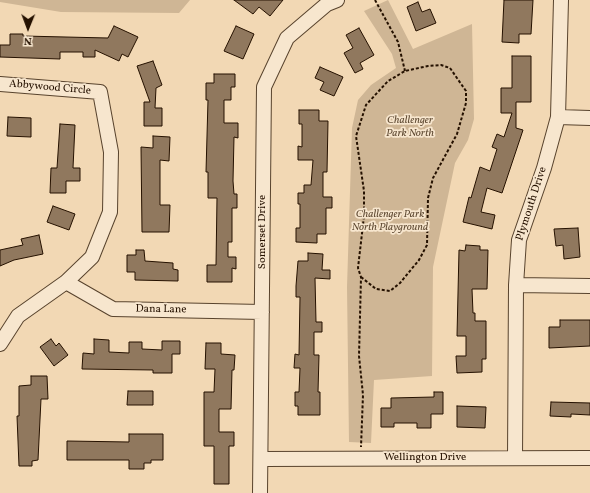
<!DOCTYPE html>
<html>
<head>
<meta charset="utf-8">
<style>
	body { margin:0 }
	#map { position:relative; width:590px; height:493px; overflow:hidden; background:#f2d8b4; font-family:Vollkorn,serif }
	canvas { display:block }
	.north { position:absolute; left:8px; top:8px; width:40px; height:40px; -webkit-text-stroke:3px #f7e6ce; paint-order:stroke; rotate:181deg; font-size:11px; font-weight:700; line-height:16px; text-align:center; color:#251100 }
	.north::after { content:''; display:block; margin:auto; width:14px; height:18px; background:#251100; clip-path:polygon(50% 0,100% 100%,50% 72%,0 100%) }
</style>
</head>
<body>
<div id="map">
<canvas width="590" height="493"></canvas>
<div class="north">N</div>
</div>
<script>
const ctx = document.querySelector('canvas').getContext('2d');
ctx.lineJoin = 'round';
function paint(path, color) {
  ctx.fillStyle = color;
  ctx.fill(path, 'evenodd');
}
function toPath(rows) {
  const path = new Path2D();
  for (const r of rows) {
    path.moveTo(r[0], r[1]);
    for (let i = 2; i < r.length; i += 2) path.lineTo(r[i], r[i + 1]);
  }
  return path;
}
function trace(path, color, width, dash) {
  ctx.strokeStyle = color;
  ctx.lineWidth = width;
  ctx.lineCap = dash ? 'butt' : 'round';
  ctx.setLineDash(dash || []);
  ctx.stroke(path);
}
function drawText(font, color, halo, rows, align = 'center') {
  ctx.font = font + ' Vollkorn,serif';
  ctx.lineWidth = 3.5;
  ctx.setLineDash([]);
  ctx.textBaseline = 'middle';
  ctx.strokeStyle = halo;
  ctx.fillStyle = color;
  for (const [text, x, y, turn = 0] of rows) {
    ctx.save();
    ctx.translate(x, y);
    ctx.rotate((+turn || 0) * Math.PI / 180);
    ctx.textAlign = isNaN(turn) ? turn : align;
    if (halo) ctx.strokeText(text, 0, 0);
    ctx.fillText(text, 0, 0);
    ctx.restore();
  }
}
const green = toPath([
	[0,0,190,0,179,13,61,12,0,2],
	[388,0,413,49,472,24,474,119,468,140,455,163,433,267,432,376,374,380,371,443,349,442,347,287,352,128,358,100,371,85,396,68,392,54,364,11]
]);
const building = toPath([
	[234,0,283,0,270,16,259,7,253,14,234,0],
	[504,0,533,0,531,34,519,34,519,43,502,42,504,0],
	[418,2,422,12,430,9,436,23,416,31,407,7,418,2],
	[114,26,138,37,128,57,122,54,119,61,95,50,95,57,83,57,83,52,60,52,60,59,0,57,0,45,10,45,10,34,23,34,23,36,108,38,114,26],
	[236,26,254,34,243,59,224,51,236,26],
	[359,28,374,55,360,63,363,69,355,73,344,53,353,48,346,35,359,28],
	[512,56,531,56,531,102,516,102,516,128,523,130,502,193,487,188,481,212,495,215,492,229,463,222,469,197,471,198,480,167,490,171,497,149,492,147,497,134,504,137,512,113,501,113,501,88,512,88,512,56],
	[153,61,162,85,156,88,155,108,162,108,162,126,144,126,144,102,150,102,137,66,153,61],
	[320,67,343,77,334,96,320,90,324,82,315,78,320,67],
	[214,74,235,74,235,87,231,87,231,100,224,100,224,123,238,123,238,138,234,137,233,181,234,194,237,194,237,208,232,208,232,242,228,242,228,257,236,257,236,269,232,268,232,282,207,282,207,265,216,265,217,198,208,198,208,172,206,172,208,100,206,100,206,83,214,83,214,74],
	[299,110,319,110,319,121,328,121,327,172,323,172,323,197,332,197,332,208,326,208,326,234,317,234,317,243,296,242,296,228,300,228,300,204,298,204,298,193,304,193,304,185,311,185,313,160,298,160,298,146,302,147,302,124,299,124,299,110],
	[8,117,31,118,31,137,7,136,8,117],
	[60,124,75,125,73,168,80,168,80,181,66,181,66,193,50,193,51,168,57,168,60,124],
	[153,136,170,137,169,161,160,160,160,205,170,205,169,232,142,232,141,147,153,148,153,136],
	[53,206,75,214,69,230,47,222,53,206],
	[578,228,580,257,564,259,563,245,556,246,554,229,578,228],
	[39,235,43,254,14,260,0,266,0,250,23,245,21,239,39,235],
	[466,245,480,246,480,250,488,250,487,289,472,289,473,313,475,313,475,321,486,321,486,359,482,359,482,372,457,373,456,356,466,356,466,336,457,336,459,250,465,251,466,245],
	[136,250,144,250,145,261,173,263,173,269,178,270,178,281,135,280,135,272,127,272,127,255,136,255,136,250],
	[308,253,323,254,322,270,330,270,330,279,315,278,316,322,322,322,322,332,314,332,314,355,319,355,318,392,320,392,320,415,298,415,298,406,295,406,295,392,299,392,300,368,294,368,295,354,299,355,300,297,296,297,296,286,298,261,308,261,308,253],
	[560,320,590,320,590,346,549,348,549,327,560,327,560,320],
	[51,339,56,346,59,343,68,355,54,366,40,347,51,339],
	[94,339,109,340,109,352,129,353,129,342,142,342,142,349,162,350,162,341,180,341,180,354,172,354,172,373,153,373,153,370,82,369,83,353,94,354,94,339],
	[206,343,221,343,221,354,235,355,234,370,232,370,231,409,219,409,219,432,234,432,234,446,229,446,229,484,214,484,214,446,204,446,204,392,214,392,215,369,205,369,206,343],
	[31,376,47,376,48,399,41,399,38,460,32,461,32,466,19,466,17,416,19,416,19,386,31,385,31,376],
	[128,391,153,391,153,405,127,405,128,391],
	[434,392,443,392,443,414,431,414,431,428,417,428,417,423,394,423,394,427,381,427,381,408,391,408,391,398,434,397,434,392],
	[551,402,590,403,590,415,571,414,571,417,550,416,551,402],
	[457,406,486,407,485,428,457,427,457,406],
	[129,434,163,434,163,460,151,460,151,463,144,463,144,469,129,469,129,460,67,460,67,441,129,442,129,434]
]);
const path = toPath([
	[375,0,398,42,405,71],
	[361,277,376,289,390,291,400,283,419,260,427,245,428,198,433,178,457,134,466,103,466,91,450,68,441,65,428,66,405,71,388,81,366,105,356,136,364,191,364,216,358,268,361,277,359,356,363,395,361,447]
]);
const minor = toPath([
	[0,84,100,92,111,152,110,212,92,257,66,282,18,316,0,344],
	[558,117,590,118],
	[66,282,113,309,262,312],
	[516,285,590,286],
	[515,458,516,285,519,240,544,168,558,117,561,0],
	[261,459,590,458],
	[260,493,264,87,287,38,327,4,337,0]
]);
const streetNames = [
	["Abbywood Circle",50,88,5],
	["Plymouth Drive",532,204,-72],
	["Somerset Drive",263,232,-90],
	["Dana Lane",161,310,1],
	["Wellington Drive",425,458]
];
const parkNames = [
	["Challenger",410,121],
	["Park North",410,134],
	["Challenger Park",390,215],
	["North Playground",390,228]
];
paint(green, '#cfb695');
paint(building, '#90785e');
trace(building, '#251100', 1);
trace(minor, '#58432d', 16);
trace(path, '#251100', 2, [3, 2]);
trace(minor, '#f7e6ce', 14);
drawText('11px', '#251100', '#f7e6ce', streetNames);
drawText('italic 11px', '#604b34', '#f7e6ce', parkNames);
</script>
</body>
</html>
